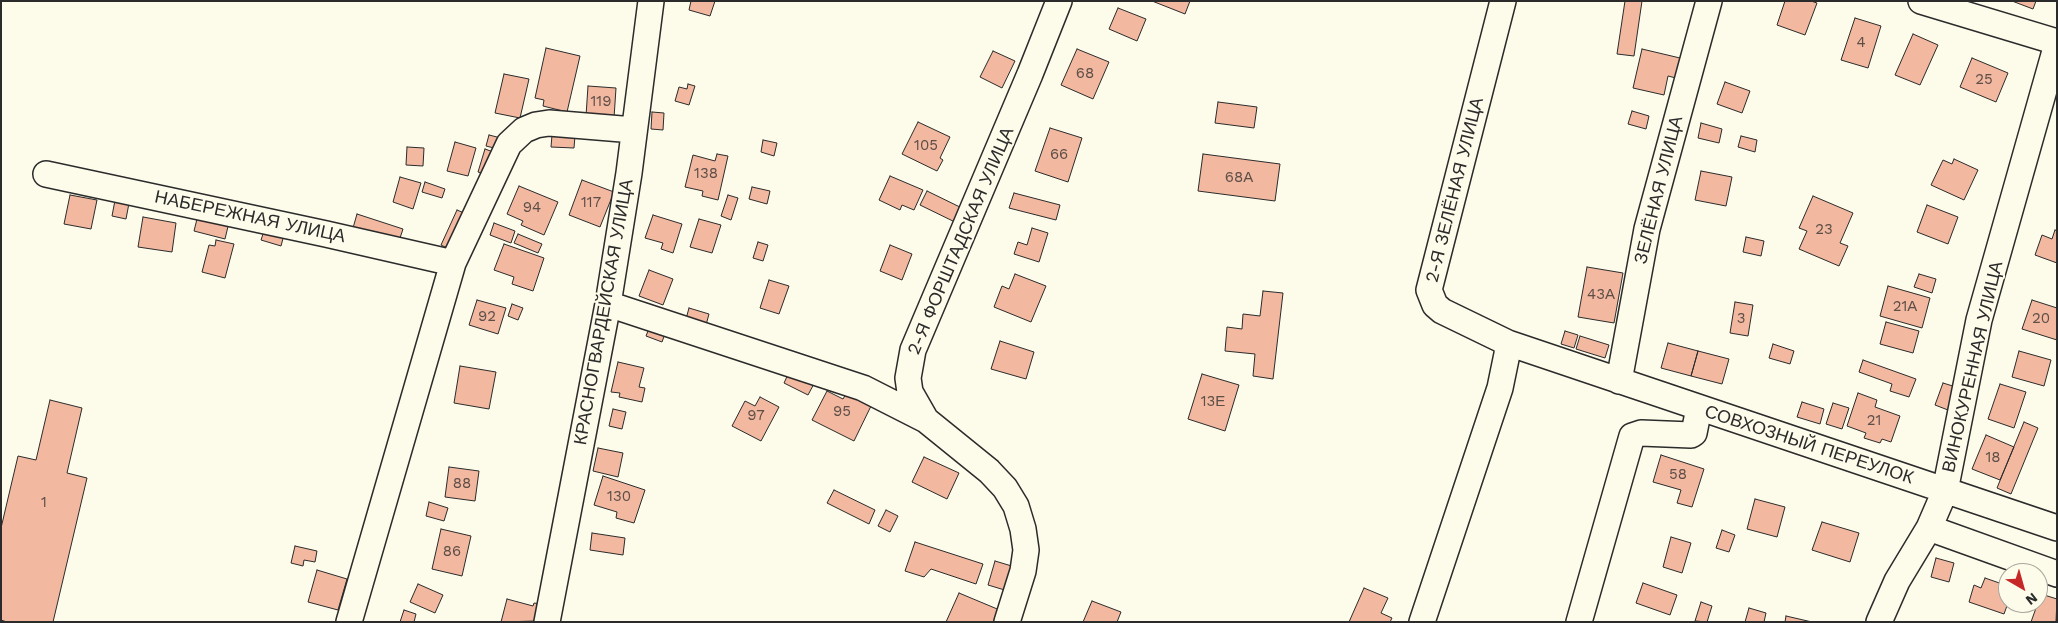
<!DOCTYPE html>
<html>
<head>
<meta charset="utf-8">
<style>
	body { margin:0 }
	#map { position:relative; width:2058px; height:623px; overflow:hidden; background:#fdfbea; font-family:"Work Sans",sans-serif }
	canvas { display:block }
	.frame { position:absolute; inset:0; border:2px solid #2b2b2b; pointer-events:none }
	.north { position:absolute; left:1998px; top:563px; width:50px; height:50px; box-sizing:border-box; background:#fdfbea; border:1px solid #a9a89e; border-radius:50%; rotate:142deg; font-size:14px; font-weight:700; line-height:20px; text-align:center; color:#2b2b2b }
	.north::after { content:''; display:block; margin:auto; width:18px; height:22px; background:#c62828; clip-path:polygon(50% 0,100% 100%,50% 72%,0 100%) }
</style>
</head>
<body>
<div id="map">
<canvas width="2058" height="623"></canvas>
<div class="frame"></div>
<div class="north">N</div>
</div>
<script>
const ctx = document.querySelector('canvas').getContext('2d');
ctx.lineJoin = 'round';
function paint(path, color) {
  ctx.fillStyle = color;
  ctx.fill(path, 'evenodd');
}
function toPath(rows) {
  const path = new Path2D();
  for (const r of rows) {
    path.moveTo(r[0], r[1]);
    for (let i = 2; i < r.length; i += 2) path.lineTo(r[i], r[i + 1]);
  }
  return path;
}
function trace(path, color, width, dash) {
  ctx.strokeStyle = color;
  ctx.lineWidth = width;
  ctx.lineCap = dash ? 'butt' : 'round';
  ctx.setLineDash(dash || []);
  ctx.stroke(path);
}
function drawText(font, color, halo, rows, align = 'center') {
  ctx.font = font + ' "Work Sans",sans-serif';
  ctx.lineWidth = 4;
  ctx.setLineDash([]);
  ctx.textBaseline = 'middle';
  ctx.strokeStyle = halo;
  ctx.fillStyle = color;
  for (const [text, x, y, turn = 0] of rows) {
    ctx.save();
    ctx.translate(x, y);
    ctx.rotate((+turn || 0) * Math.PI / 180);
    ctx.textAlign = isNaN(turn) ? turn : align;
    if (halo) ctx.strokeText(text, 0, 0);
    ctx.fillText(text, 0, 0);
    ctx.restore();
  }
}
const building = toPath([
	[691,1,715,1,710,16,689,10,691,1],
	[1152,1,1190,1,1185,14,1152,1],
	[1625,1,1642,1,1634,56,1617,54,1625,1],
	[1785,1,1811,1,1817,3,1805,35,1777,25,1785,1],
	[2012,1,2036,1,2033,9,2012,1],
	[1118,8,1146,19,1137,41,1109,29,1118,8],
	[1855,18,1881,26,1868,68,1841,60,1855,18],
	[1913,34,1938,45,1920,85,1895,75,1913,34],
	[546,48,580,56,567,112,543,106,544,100,535,98,546,48],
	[1077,49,1109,62,1093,99,1061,85,1077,49],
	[1642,49,1680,58,1676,78,1668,76,1664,95,1633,88,1642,49],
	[993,51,1015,61,1002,88,980,77,993,51],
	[1972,58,2008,73,1996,102,1960,87,1972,58],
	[504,74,529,79,520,118,495,113,504,74],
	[1725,82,1750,91,1742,113,1717,104,1725,82],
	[688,84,695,86,689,105,675,101,679,87,687,89,688,84],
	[588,86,616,88,614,118,586,116,588,86],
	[1218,102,1257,107,1254,128,1215,123,1218,102],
	[1632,111,1649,116,1646,129,1628,124,1632,111],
	[652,112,664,113,663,130,651,129,652,112],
	[918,122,950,137,940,158,943,160,937,171,902,154,918,122],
	[1701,123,1722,129,1719,143,1698,138,1701,123],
	[1050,128,1082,138,1068,182,1035,171,1050,128],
	[489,135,501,138,498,149,486,146,489,135],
	[552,135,575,136,574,148,551,147,552,135],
	[1741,136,1757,140,1755,152,1738,147,1741,136],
	[763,140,777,143,774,156,761,152,763,140],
	[455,142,476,148,468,176,447,171,455,142],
	[407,147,424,148,423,166,406,165,407,147],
	[485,149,496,153,489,175,478,172,485,149],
	[717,154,728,156,718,200,702,196,703,191,685,187,693,155,715,161,717,154],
	[1203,154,1280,164,1275,201,1198,191,1203,154],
	[1954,159,1978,170,1964,200,1931,185,1943,160,1952,164,1954,159],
	[1701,171,1732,177,1726,206,1695,200,1701,171],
	[890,176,923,190,914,210,902,205,900,210,879,200,890,176],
	[400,177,421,183,413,209,393,202,400,177],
	[582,180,614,192,600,227,569,215,582,180],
	[425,182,445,189,442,198,422,192,425,182],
	[519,186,558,202,544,235,521,225,523,221,507,214,519,186],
	[752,187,770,191,767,204,749,199,752,187],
	[927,191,966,210,959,224,920,205,927,191],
	[1014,193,1060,205,1056,220,1009,208,1014,193],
	[70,195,97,200,91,229,64,224,70,195],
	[116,195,130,198,126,219,112,216,116,195],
	[728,195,738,198,731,220,721,216,728,195],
	[1813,196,1853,213,1840,243,1848,246,1839,266,1799,249,1807,231,1799,228,1813,196],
	[1927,205,1958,217,1948,244,1917,232,1927,205],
	[457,210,469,215,453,251,441,245,457,210],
	[199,211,230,218,225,239,194,231,199,211],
	[357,214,403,229,398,244,353,228,357,214],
	[653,215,682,224,673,253,661,249,663,243,645,238,653,215],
	[143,217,176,223,172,252,138,247,143,217],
	[699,219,721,225,712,253,690,247,699,219],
	[494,223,515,231,511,243,490,235,494,223],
	[266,225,285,231,281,246,261,240,266,225],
	[1032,228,1048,233,1039,262,1014,254,1018,242,1027,245,1032,228],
	[2055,230,2057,231,2057,263,2035,255,2042,235,2052,239,2055,230],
	[518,234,542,244,538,253,514,243,518,234],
	[1746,237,1764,241,1761,256,1743,252,1746,237],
	[216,240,234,244,225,278,202,272,209,245,215,246,216,240],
	[758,242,768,245,763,261,753,258,758,242],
	[504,244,544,258,533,291,512,284,514,277,494,270,504,244],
	[890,245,912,254,902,280,880,271,890,245],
	[1587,267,1623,273,1614,323,1578,317,1587,267],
	[649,270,673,279,663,305,639,296,649,270],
	[1015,274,1046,286,1031,322,994,307,1002,286,1009,289,1015,274],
	[1919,274,1936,279,1932,293,1914,287,1919,274],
	[769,280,789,286,779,314,760,308,769,280],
	[1888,286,1930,298,1922,328,1880,316,1888,286],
	[1263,291,1283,293,1273,379,1253,376,1255,354,1225,351,1227,327,1242,329,1243,314,1260,316,1263,291],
	[477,300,506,308,498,334,469,325,477,300],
	[2032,300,2057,308,2057,340,2022,329,2032,300],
	[1735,302,1753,305,1748,336,1730,333,1735,302],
	[512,304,523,308,518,320,508,316,512,304],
	[689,308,709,314,706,325,686,319,689,308],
	[1886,322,1919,331,1913,353,1880,344,1886,322],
	[650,326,666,331,662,342,646,336,650,326],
	[1565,331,1578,335,1574,348,1561,344,1565,331],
	[1580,336,1609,345,1605,358,1576,349,1580,336],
	[1000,341,1034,352,1026,379,991,369,1000,341],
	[1668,343,1698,351,1691,376,1661,368,1668,343],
	[1773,344,1794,351,1790,364,1769,358,1773,344],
	[1698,351,1729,359,1722,384,1691,376,1698,351],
	[2019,351,2051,360,2044,386,2012,377,2019,351],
	[1863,360,1916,379,1909,397,1890,391,1892,384,1859,372,1863,360],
	[618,362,644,368,639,387,645,388,642,402,619,397,620,393,611,392,618,362],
	[460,366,496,372,489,409,454,403,460,366],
	[791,368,816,380,808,395,784,383,791,368],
	[1202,374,1239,385,1225,431,1188,419,1202,374],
	[1943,383,1956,387,1948,410,1935,405,1943,383],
	[2000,384,2026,392,2014,428,1988,419,2000,384],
	[827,391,843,399,847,392,872,404,854,441,812,420,827,391],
	[1858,393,1877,400,1875,407,1900,416,1891,442,1882,439,1880,443,1864,438,1866,433,1847,426,1858,393],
	[760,397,779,407,761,441,732,426,745,401,755,406,760,397],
	[50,400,82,408,67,473,87,478,53,622,7,622,1,620,1,528,18,456,36,460,50,400],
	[1802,402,1824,409,1820,424,1797,417,1802,402],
	[1833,403,1849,408,1842,429,1826,424,1833,403],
	[613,409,626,412,622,429,609,426,613,409],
	[2024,422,2038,428,2011,494,1997,488,2024,422],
	[1986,435,2014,447,2000,480,1972,469,1986,435],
	[598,448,623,453,618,477,593,471,598,448],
	[1661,455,1704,469,1692,507,1677,503,1681,490,1653,482,1661,455],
	[924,457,959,473,947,499,912,482,924,457],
	[449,467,479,471,475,501,445,497,449,467],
	[603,476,645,490,634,523,616,518,617,512,594,505,603,476],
	[834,490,875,510,869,524,827,503,834,490],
	[1755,499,1785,507,1777,537,1747,529,1755,499],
	[429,502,448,508,444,521,426,516,429,502],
	[886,510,898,516,890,532,878,526,886,510],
	[1822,522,1859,533,1850,562,1812,550,1822,522],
	[441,529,471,536,462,576,432,569,441,529],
	[1722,530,1735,535,1729,552,1716,548,1722,530],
	[592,533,625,538,623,555,590,550,592,533],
	[1671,537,1691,543,1682,573,1663,567,1671,537],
	[915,542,983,564,976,584,931,569,924,577,905,571,915,542],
	[295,546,317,551,315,562,304,560,303,566,291,563,295,546],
	[1936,558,1954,563,1949,582,1931,577,1936,558],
	[995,561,1015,567,1008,591,988,585,995,561],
	[317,570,347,579,338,610,308,602,317,570],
	[1985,578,2008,586,2008,603,2004,614,1969,602,1974,585,1981,588,1985,578],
	[1643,583,1677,595,1670,615,1636,603,1643,583],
	[418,584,443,595,435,613,410,602,418,584],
	[1364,588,1388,598,1381,613,1392,618,1390,622,1349,622,1364,588],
	[959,593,1002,611,998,622,946,622,959,593],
	[2041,594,2057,599,2056,622,2031,622,2041,594],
	[507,599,533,606,534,603,540,604,536,621,501,622,507,599],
	[1092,601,1121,612,1117,622,1083,622,1092,601],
	[1701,602,1712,606,1707,622,1695,621,1701,602],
	[1749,608,1766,613,1764,622,1745,622,1749,608],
	[404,610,416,614,414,622,400,622,404,610],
	[1786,616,1812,622,1785,622,1786,616]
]);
const minor = toPath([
	[1921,1,2057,42],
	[46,174,326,234,453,263],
	[608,304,863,388,926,420],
	[1508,343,2057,528],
	[1619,381,1647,229,1709,1],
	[1929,528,2057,574],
	[349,622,453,263,509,144,524,130,536,125,549,123,634,130],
	[547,622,608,304,629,173,651,1],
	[1007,622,1023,571,1026,550,1023,529,1016,506,1005,488,989,471,926,420,910,392,908,378,913,350,1030,74,1059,1],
	[1422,622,1500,388,1507,354,1508,343,1442,311,1435,305,1429,290,1503,1],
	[1579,622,1632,436,1641,433,1691,435,1694,433,1699,408],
	[1879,622,1897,581,1929,528,1945,491,1979,320,2057,44]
]);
const numberNames = [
	["4",1861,43],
	["68",1085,74],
	["25",1984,80],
	["119",601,102],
	["105",926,146],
	["66",1059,155],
	["138",706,174],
	["68А",1239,178],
	["117",591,203],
	["94",532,208],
	["23",1824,230],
	["43А",1601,295],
	["21А",1905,307],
	["92",487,317],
	["3",1741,319],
	["20",2041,319],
	["13Е",1213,402],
	["95",842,412],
	["97",756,416],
	["21",1874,421],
	["18",1993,458],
	["58",1678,475],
	["88",462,484],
	["130",619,497],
	["1",44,503],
	["86",452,552]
];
const streetNames = [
	["2-Я ЗЕЛЁНАЯ УЛИЦА",1455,190,-76],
	["ЗЕЛЁНАЯ УЛИЦА",1659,190,-76],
	["НАБЕРЕЖНАЯ УЛИЦА",250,217,12],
	["2-Я ФОРШТАДСКАЯ УЛИЦА",961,241,-67],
	["КРАСНОГВАРДЕЙСКАЯ УЛИЦА",604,312,-80],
	["ВИНОКУРЕННАЯ УЛИЦА",1973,367,-77],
	["СОВХОЗНЫЙ ПЕРЕУЛОК",1809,445,18]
];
paint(building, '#f2b8a0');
trace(building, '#2b2b2b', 1);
trace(minor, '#2b2b2b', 28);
trace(minor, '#fdfbea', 25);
drawText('15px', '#5d4e48', null, numberNames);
drawText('18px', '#2b2b2b', '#fdfbea', streetNames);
</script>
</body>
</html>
